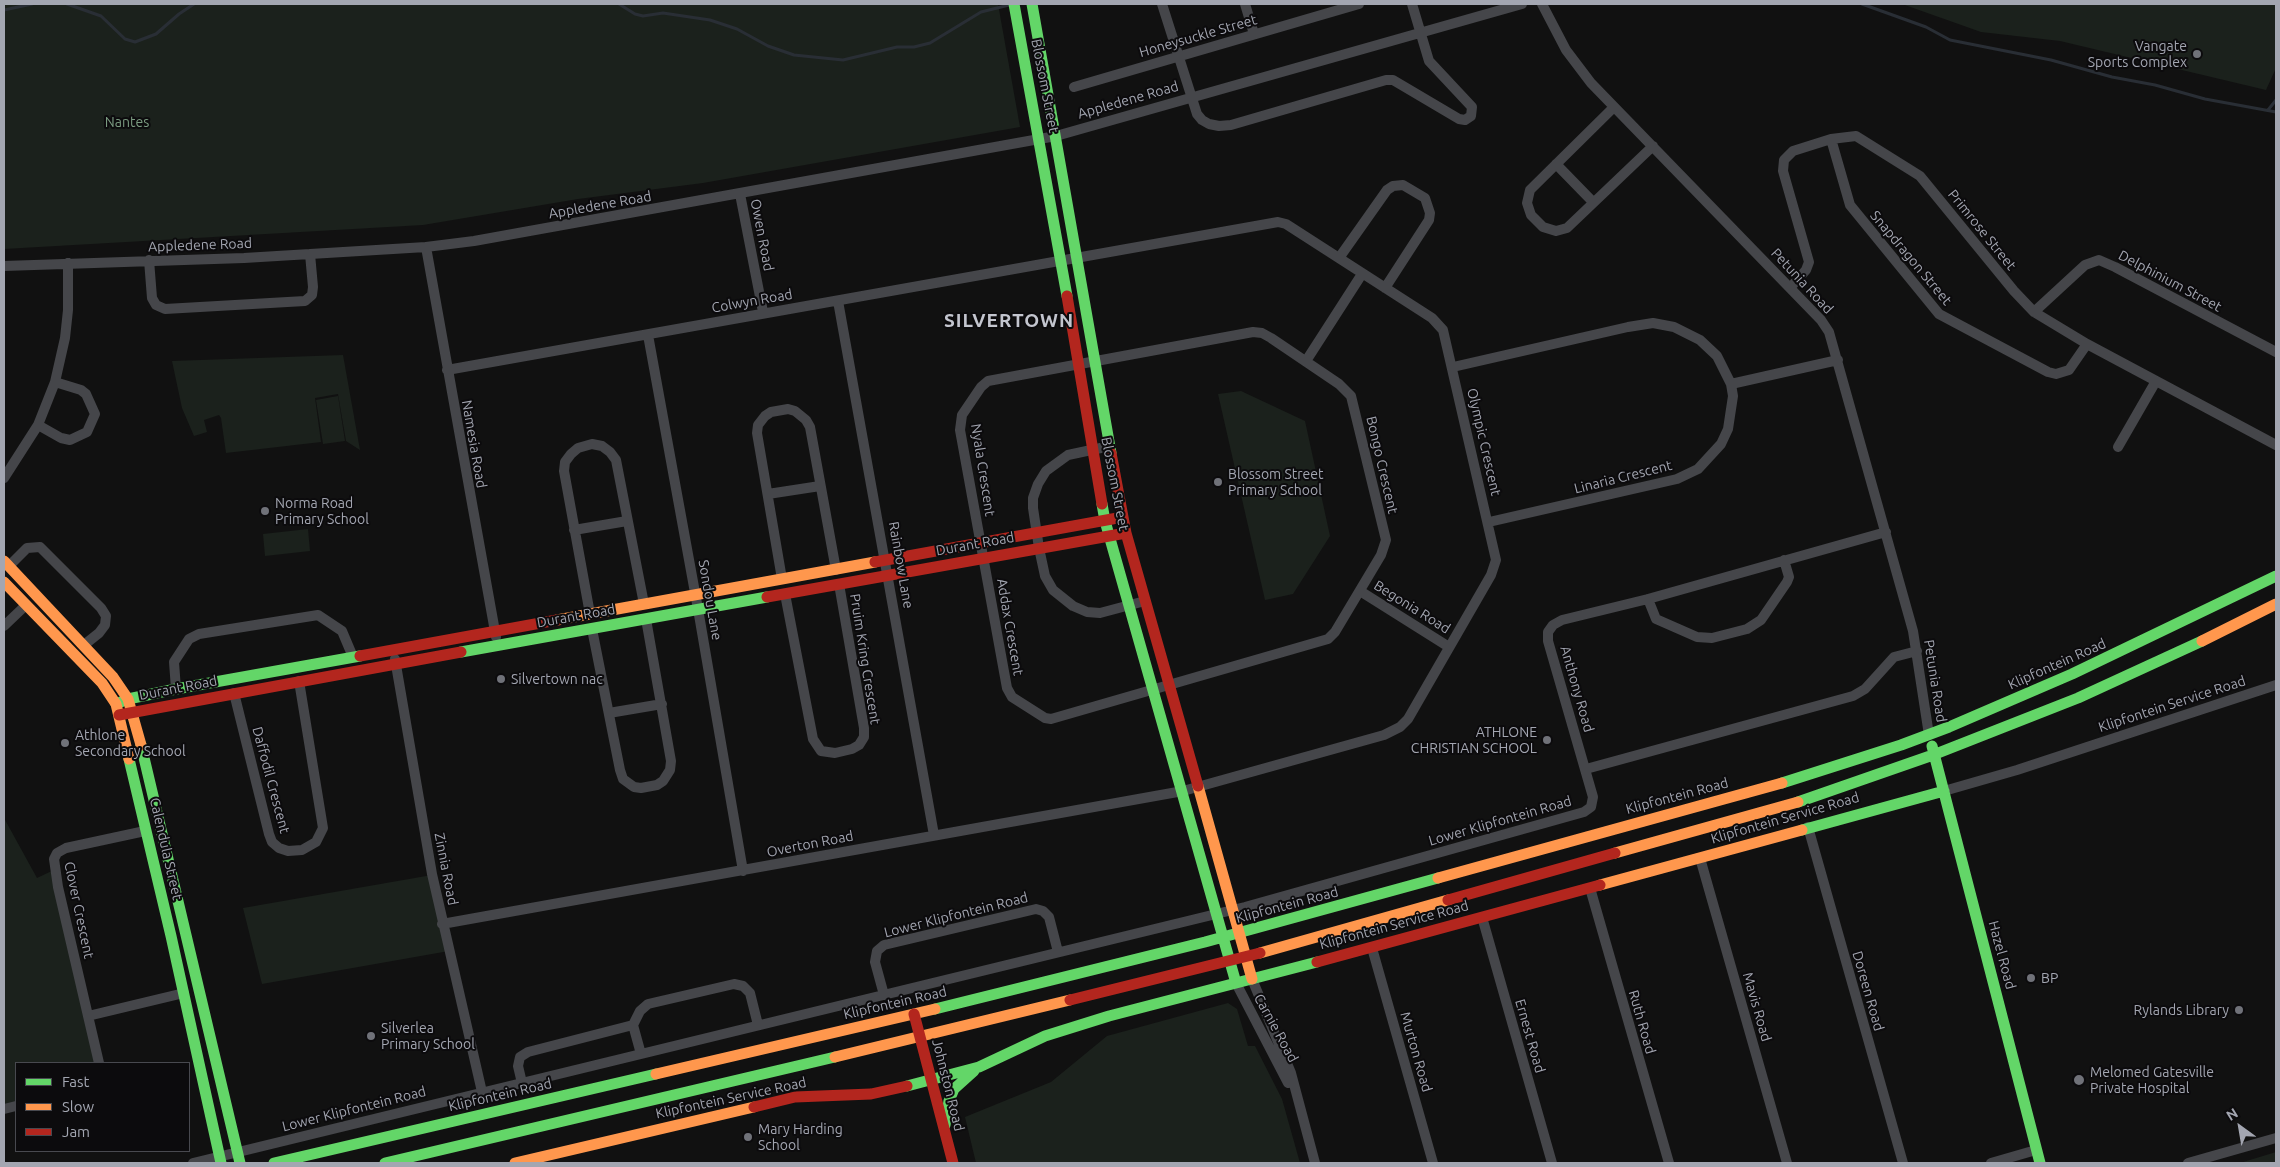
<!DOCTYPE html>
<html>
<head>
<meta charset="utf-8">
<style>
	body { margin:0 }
	#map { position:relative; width:2280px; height:1167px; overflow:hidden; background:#111; font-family:Ubuntu,sans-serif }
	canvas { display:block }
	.frame { position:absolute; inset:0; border:5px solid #a3a6b1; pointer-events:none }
	.legend { position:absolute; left:15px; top:1062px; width:175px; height:90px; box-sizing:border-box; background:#0c0b0d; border:1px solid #48494f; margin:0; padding:6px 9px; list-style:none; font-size:15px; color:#a3a6b1 }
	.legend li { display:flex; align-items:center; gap:10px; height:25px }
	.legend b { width:25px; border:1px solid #48494f }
	.north { position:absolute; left:2215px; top:1102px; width:50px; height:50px; -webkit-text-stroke:4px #0c0b0d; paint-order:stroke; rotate:328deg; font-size:14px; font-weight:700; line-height:20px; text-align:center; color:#a3a6b1 }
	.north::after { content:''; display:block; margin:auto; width:18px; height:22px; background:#a3a6b1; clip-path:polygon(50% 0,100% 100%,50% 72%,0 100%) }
</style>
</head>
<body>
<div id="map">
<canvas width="2280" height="1167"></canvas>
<div class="frame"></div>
<ul class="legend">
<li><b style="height:6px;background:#63d668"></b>Fast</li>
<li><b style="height:6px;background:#ff974d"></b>Slow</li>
<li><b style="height:6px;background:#b3261e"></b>Jam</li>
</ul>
<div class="north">N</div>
</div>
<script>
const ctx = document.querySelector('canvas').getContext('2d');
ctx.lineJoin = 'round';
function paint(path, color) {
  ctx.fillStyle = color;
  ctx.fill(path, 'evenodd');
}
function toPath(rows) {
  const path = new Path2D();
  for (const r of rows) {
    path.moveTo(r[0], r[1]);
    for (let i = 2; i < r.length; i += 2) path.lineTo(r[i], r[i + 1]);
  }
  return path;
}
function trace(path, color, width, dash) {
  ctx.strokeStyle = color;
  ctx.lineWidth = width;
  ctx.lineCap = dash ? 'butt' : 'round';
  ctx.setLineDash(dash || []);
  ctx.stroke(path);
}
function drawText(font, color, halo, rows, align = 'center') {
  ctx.font = font + ' Ubuntu,sans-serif';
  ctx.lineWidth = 4;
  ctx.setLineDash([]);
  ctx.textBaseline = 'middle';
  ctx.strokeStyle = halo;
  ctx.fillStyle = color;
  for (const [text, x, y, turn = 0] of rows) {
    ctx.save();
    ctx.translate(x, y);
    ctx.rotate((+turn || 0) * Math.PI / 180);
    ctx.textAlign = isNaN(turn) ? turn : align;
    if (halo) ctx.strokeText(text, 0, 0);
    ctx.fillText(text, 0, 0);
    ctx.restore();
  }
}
const green = toPath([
	[4,4,998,4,1020,127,703,183,578,199,423,225,4,249],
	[1902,4,2276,4,2276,68,2266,90,2060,41,1981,32],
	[343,355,360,450,346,441,338,394,315,398,321,442,226,453,221,418,219,415,204,420,207,432,194,436,182,408,172,361],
	[1241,391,1305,421,1330,536,1293,594,1265,600,1218,394],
	[338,396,345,441,323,444,316,400],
	[308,529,310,551,265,556,263,534],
	[4,818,37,878,54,870,99,1063,16,1063,16,1106,4,1108],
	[432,875,449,951,262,984,243,908],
	[1228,1003,1237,1009,1248,1046,1255,1046,1282,1099,1300,1163,976,1163,965,1117,1051,1082,1107,1036],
	[2276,1152,2276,1163,2240,1163]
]);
const stream = toPath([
	[67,4,101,16,125,39,135,42,156,34,179,14,194,4],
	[619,4,635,14,643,16,663,13,710,20,737,29,768,46,794,55,843,60,897,47,914,47,930,43,981,12,1009,5],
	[1862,4,1926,27,1950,40,2051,60,2112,77,2155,85,2205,99,2276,112],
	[4,10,32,4],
	[2268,110,2276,100]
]);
const street = toPath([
	[1162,4,1197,114,1202,120,1209,124,1219,126,1231,125,1386,80,1393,80,1459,119,1465,120,1471,116,1472,107,1429,61,1412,4],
	[1245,4,1254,34],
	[1542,4,1566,50,1591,83,1821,320,1829,332,1913,631,1929,735],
	[1074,87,1359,4],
	[1614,107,1530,190,1527,203,1531,215,1543,227,1556,231,1567,228,1653,146],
	[1831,139,1850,205,1939,314,2048,372,2056,374,2069,370,2087,344],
	[1556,164,1593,202],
	[740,194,763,312],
	[426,247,496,637],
	[1339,258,1387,190,1393,186,1403,185,1425,198,1430,213,1429,220,1385,288],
	[149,260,152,298,156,305,165,309,305,301,312,295,313,287,310,254],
	[4,266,244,258,426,247,474,241,1056,136,1522,4],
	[1790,288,1806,270,1809,262,1783,171,1784,160,1793,151,1831,139,1856,136,1920,176,2014,291,2034,312,2087,344,2276,445],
	[838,301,934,835],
	[2034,312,2085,265,2099,260,2115,267,2276,352],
	[1253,332,1262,333,1271,338,1339,384,1351,396,1386,540,1381,555,1335,632,1328,639,1051,719,1045,718,1012,697,1007,688,960,430,962,415,981,387,988,381,1253,332],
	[648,335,698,609,743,871],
	[1306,361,1362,274],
	[1453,367,1628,327,1653,323,1674,327,1700,340,1717,356,1731,384,1733,396,1728,429,1721,444,1698,469,1677,479,1489,522],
	[1731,384,1838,360],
	[38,425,61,438,70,440,87,432,95,414,86,394,81,390,55,382],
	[1110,446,1068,455,1046,471,1038,484,1033,498,1033,508,1039,548,1045,576,1053,590,1073,606,1087,612,1100,613,1145,601],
	[2118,447,2156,381],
	[4,478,38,425,55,382,65,338,68,310,68,263],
	[768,494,820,486],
	[574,530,627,521],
	[9,566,27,548,40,547,101,608,106,616,105,625,99,633,84,645],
	[782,579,757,433,758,425,765,416,771,412,788,409,795,411,806,420,810,427,836,570],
	[1360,591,1449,647],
	[785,594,813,739,821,751,835,753,852,749,859,745,864,737,864,728,839,584],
	[1648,599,1656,619,1697,637,1712,638,1747,629,1761,620,1787,582,1789,577,1784,560],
	[590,614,564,471,565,462,571,454,578,448,592,444,602,446,610,452,616,460,644,604],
	[4,626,26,605],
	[592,629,620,770,623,779,634,787,641,788,657,785,663,781,670,770,671,761,646,619],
	[395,659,432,874,482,1092],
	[176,689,174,662,189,639,199,634,318,615,342,631,353,657],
	[234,693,269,834,272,842,279,848,288,851,302,850,316,842,323,828,299,681],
	[609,713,662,704],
	[1586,769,1853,696,1865,689,1894,657,1917,651],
	[1944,791,2017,770,2276,685],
	[1808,827,1903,1163],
	[1700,858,1787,1163],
	[1590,888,1669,1163],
	[1482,917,1552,1163],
	[442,924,1183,791,1384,735,1400,727,1408,719,1491,575,1496,560,1443,330,1432,318,1286,224,1278,222,447,370],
	[1372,948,1433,1163],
	[1252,979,1291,1073,1315,1163],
	[1236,983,1288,1083],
	[884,995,875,962,877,951,884,945,1036,909,1043,911,1049,917,1058,952],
	[88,1016,184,993],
	[641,1054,633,1025,640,1011,648,1004,734,984,743,986,750,993,758,1025],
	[99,1063,58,887,54,859,57,853,66,848,145,831],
	[522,1083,518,1066,520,1057,528,1052,633,1025],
	[4,1109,16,1106],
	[193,1163,1245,907,1584,812,1591,807,1593,797,1548,641,1548,632,1553,625,1562,620,1648,599,1886,532],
	[1991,1163,2036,1150],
	[2188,1163,2276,1138]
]);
const fast = toPath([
	[1014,4,1067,296],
	[1032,4,1111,453],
	[1102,504,1105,521,1236,983],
	[461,652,767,597],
	[116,704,128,699,176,689,360,656],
	[141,745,240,1163],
	[1932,746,2040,1163],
	[129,759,171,936,221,1163],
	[1782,783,1901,745,1949,727,2072,674,2276,576],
	[1798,802,1933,755,2078,698,2202,641],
	[1802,830,1944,791],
	[935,1009,1205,942,1438,878],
	[907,1086,979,1067,1045,1036,1109,1016,1317,962],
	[945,1125,949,1101,954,1089,974,1071],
	[274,1163,656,1074],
	[385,1163,835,1057]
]);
const slow = toPath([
	[4,561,113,677,128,699,141,745],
	[4,582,102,683,116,704,129,759],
	[557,620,875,562],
	[2202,641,2276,604],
	[1198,786,1252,979],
	[1615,853,1798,802],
	[1438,878,1782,783],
	[1600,885,1802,830],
	[1260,953,1448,900],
	[835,1057,1070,1000],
	[656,1074,935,1009],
	[515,1163,754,1107]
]);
const jam = toPath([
	[1067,296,1102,504],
	[1111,453,1126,533,1198,786],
	[875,562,1123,517],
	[767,597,1126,533],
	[360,656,557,620],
	[119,715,461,652],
	[1448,900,1615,853],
	[1317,962,1600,885],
	[1070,1000,1260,953],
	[914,1014,953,1163],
	[754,1107,795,1097,871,1094,907,1086]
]);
const markers = [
	[2197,54,5,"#707279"],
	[1218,482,5,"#707279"],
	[265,511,5,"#707279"],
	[501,679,5,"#707279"],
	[1547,740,5,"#707279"],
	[65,743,5,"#707279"],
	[2031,978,5,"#707279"],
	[2239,1010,5,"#707279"],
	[371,1036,5,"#707279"],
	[2079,1080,6,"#707279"],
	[748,1137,5,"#707279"]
];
const streetNames = [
	["Honeysuckle Street",1198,36,-16],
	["Blossom Street",1045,86,79],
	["Appledene Road",1128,100,-16],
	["Appledene Road",600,205,-10],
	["Primrose Street",1982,230,51],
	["Owen Road",762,235,79],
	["Appledene Road",200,245,-2],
	["Snapdragon Street",1911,258,50],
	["Petunia Road",1802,281,47],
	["Delphinium Street",2170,281,28],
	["Colwyn Road",752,301,-10],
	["Olympic Crescent",1484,442,77],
	["Namesia Road",474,444,80],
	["Bongo Crescent",1382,465,77],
	["Nyala Crescent",983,470,81],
	["Linaria Crescent",1623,477,-14],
	["Blossom Street",1115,484,79],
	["Durant Road",975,544,-10],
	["Rainbow Lane",901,565,80],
	["Sondou Lane",710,600,80],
	["Begonia Road",1412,607,32],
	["Durant Road",576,616,-10],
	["Addax Crescent",1010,627,80],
	["Pruim Kring Crescent",865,659,81],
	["Klipfontein Road",2057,664,-24],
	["Petunia Road",1935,681,81],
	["Durant Road",178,688,-11],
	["Anthony Road",1577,689,74],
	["Klipfontein Service Road",2172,704,-18],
	["Daffodil Crescent",271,780,75],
	["Klipfontein Road",1677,796,-15],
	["Klipfontein Service Road",1785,818,-16],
	["Lower Klipfontein Road",1500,821,-16],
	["Overton Road",810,844,-11],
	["Calendula Street",166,849,77],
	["Zinnia Road",446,869,79],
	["Klipfontein Road",1287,905,-15],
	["Clover Crescent",79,910,78],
	["Lower Klipfontein Road",956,915,-14],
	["Klipfontein Service Road",1394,925,-15],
	["Hazel Road",2002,955,75],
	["Doreen Road",1868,991,74],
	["Klipfontein Road",895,1003,-13],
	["Mavis Road",1757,1007,74],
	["Ruth Road",1642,1022,74],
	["Carnie Road",1276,1028,61],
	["Ernest Road",1530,1036,74],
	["Murton Road",1416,1052,74],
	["Johnston Road",948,1085,76],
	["Klipfontein Road",500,1095,-13],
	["Klipfontein Service Road",731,1098,-12],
	["Lower Klipfontein Road",354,1109,-14]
];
const poiNames = [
	["Vangate",2187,46,"right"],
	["Sports Complex",2187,62,"right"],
	["Blossom Street",1228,474],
	["Primary School",1228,490],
	["Norma Road",275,503],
	["Primary School",275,519],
	["Silvertown nac",511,679],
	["ATHLONE",1537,732,"right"],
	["CHRISTIAN SCHOOL",1537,748,"right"],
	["Athlone",75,735],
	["Secondary School",75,751],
	["BP",2041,978],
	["Rylands Library",2229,1010,"right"],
	["Silverlea",381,1028],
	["Primary School",381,1044],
	["Melomed Gatesville",2090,1072],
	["Private Hospital",2090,1088],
	["Mary Harding",758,1129],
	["School",758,1145]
];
const parkNames = [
	["Nantes",127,122]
];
const districtNames = [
	["SILVERTOWN",1009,321]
];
paint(green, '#1b211c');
trace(stream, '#292e35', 3);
trace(street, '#45464a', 10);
trace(fast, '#63d668', 11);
trace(slow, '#ff974d', 11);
trace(jam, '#b3261e', 11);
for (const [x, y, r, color] of markers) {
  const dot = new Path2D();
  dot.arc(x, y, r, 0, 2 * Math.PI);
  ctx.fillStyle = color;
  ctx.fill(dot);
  trace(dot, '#0c0b0d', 2);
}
drawText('14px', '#a3a6b1', '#0c0b0d', streetNames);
drawText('14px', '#a3a6b1', '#0c0b0d', poiNames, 'left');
drawText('14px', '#7b9b81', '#0c0b0d', parkNames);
ctx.letterSpacing = '1px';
drawText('bold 19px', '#c3c5ce', '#0c0b0d', districtNames);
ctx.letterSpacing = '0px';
</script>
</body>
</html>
